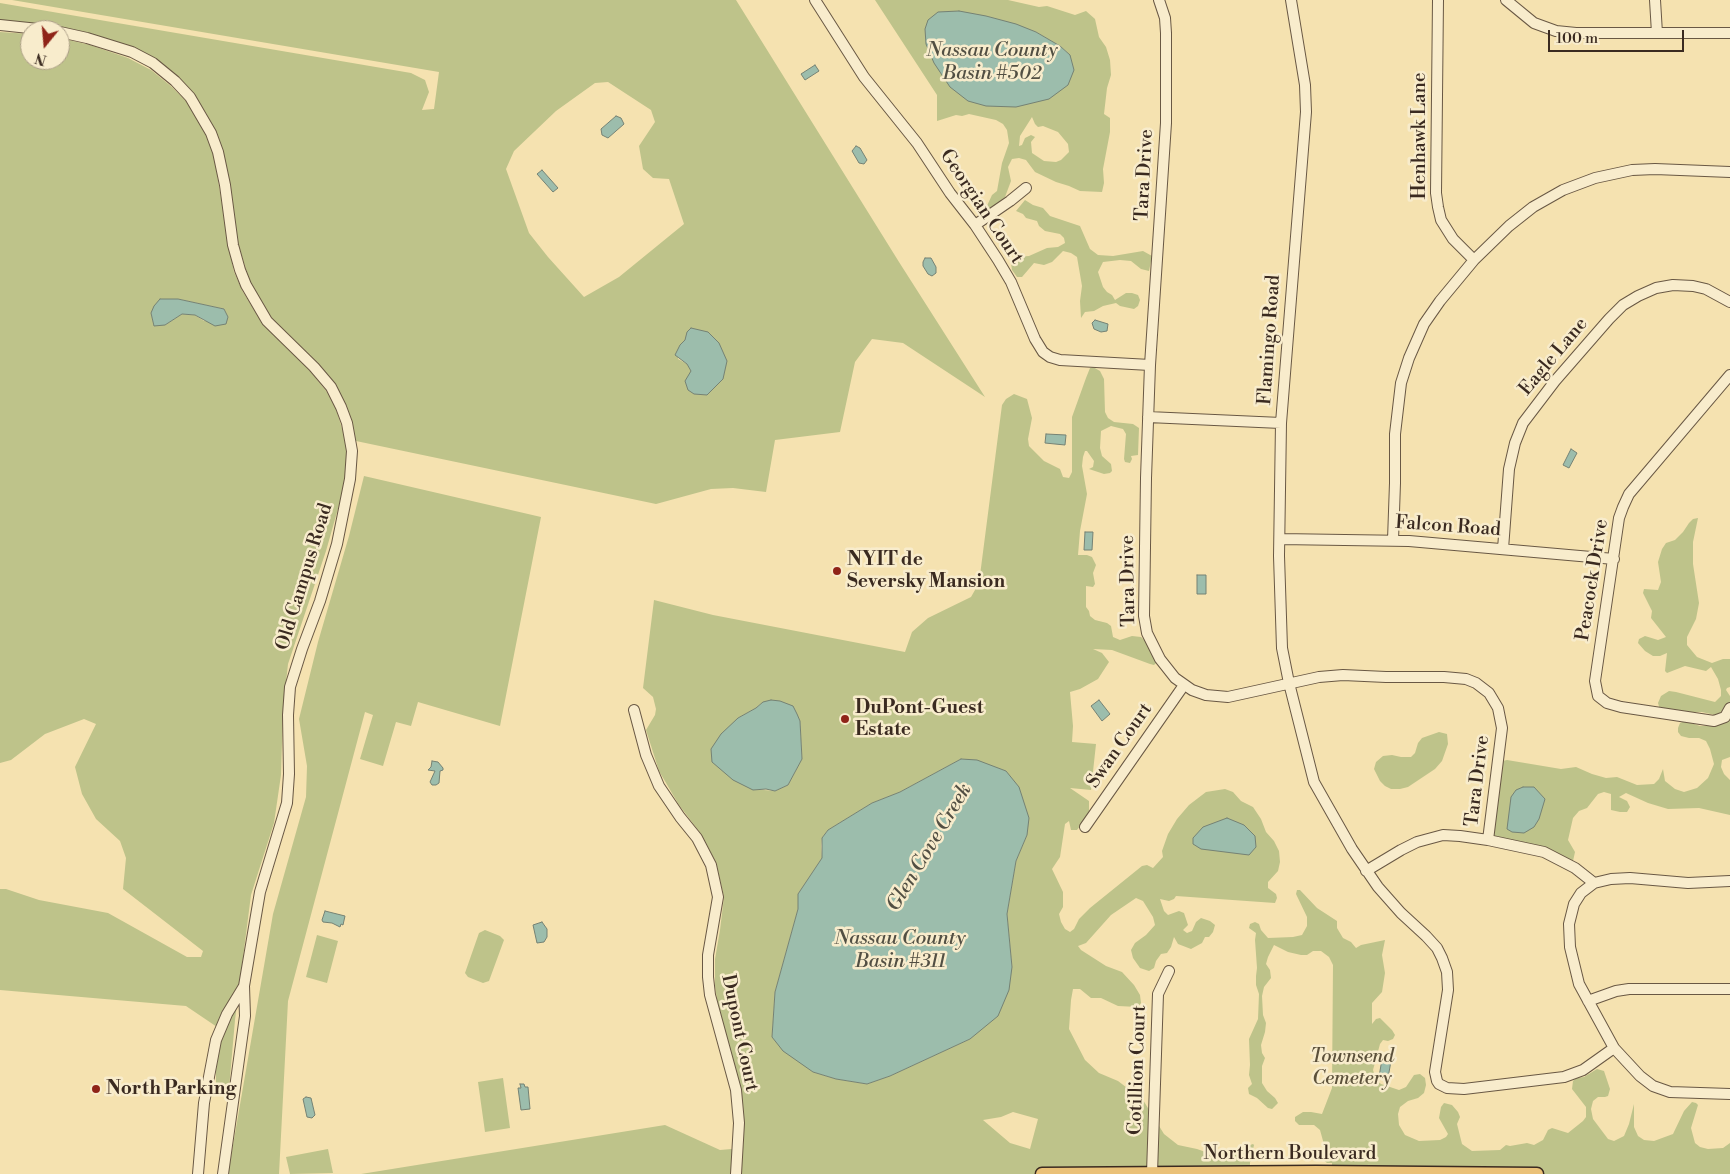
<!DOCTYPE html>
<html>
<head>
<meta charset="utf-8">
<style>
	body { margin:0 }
	#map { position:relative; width:1730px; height:1174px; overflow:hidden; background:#f5e2b0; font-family:"Libre Bodoni",serif }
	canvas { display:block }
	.north { position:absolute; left:20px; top:20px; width:50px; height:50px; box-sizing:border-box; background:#f8eccc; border:1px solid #ac9e87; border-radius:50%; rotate:197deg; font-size:14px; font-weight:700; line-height:20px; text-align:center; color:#3a2a20 }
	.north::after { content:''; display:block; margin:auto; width:18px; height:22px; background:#8f2418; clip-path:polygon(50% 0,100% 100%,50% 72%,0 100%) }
	.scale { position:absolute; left:1548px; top:30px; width:136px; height:22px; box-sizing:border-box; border:2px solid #3a2a20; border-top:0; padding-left:6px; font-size:15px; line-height:18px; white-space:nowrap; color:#3a2a20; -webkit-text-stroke:4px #f8eccc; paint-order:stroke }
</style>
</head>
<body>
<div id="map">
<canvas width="1730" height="1174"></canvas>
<div class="north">N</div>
<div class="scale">100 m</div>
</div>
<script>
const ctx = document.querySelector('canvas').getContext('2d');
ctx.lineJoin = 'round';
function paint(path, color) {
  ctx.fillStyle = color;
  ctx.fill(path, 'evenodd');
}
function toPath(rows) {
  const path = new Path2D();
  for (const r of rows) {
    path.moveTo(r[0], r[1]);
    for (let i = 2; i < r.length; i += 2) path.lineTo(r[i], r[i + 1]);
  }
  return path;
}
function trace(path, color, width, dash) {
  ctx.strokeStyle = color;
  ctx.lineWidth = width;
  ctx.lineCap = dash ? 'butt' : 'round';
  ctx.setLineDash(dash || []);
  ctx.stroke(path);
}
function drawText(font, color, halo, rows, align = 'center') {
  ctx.font = font + ' "Libre Bodoni",serif';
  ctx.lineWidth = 5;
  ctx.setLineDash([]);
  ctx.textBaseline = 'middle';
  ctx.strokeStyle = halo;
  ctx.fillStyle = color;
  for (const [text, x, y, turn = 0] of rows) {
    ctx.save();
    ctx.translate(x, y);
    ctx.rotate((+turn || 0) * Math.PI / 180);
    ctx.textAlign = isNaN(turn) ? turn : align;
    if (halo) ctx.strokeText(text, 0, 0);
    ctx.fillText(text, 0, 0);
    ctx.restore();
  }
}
const green = toPath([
	[12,0,736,0,899,262,985,397,903,343,872,339,855,362,840,432,775,440,766,492,733,488,711,489,656,504,356,441,346,405,334,386,274,321,260,303,251,285,238,244,229,181,223,151,206,113,194,95,133,49,89,33,32,24,0,22,0,3,411,73,425,80,429,92,422,110,434,109,439,72],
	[608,82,651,110,655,122,639,146,643,169,653,178,669,179,684,224,619,277,584,297,548,257,529,233,506,169,514,151,556,111,595,83],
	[685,340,707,395,687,364,678,359,680,345],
	[875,0,1008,0,1039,7,1047,6,1075,15,1086,11,1095,19,1099,37,1106,47,1110,60,1111,75,1107,88,1104,114,1110,118,1110,132,1103,169,1104,183,1102,192,1080,191,1069,186,1056,182,1035,172,1026,160,1019,158,1012,159,1008,167,1011,181,1005,197,992,208,986,208,992,195,997,191,1002,163,1009,143,1007,130,1003,124,996,120,969,114,962,116,956,115,937,121,937,95],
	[986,16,1036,32,1060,46,1070,55],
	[1032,117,1035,124,1038,127,1043,126,1058,132,1068,144,1069,152,1061,160,1056,162,1044,161,1032,153,1031,142,1035,137,1031,135,1025,138,1022,145,1019,146,1020,136],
	[0,32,30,34,30,60,60,60,60,38,90,45,128,58,151,70,172,87,186,101,206,134,214,156,229,246,234,272,243,292,263,324,310,371,327,392,336,409,346,441,347,463,345,484,326,551,288,664,283,710,281,775,274,823,251,895,235,1020,228,1100,216,1086,216,1070,223,1031,186,1006,0,990,0,889,6,889,39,900,108,913,187,957,201,957,203,951,123,889,126,858,120,841,96,819,82,794,75,767,96,724,84,719,45,734,11,760,0,763],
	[178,299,224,309,228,318,204,321,195,315,182,314,165,325,154,325,151,313],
	[1025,200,1033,205,1043,208,1050,216,1080,226,1090,249,1098,255,1113,256,1143,251,1152,256,1149,271,1141,269,1131,261,1120,260,1103,262,1098,272,1103,287,1107,292,1112,295,1115,300,1126,293,1132,293,1138,295,1140,300,1138,306,1134,309,1120,306,1116,303,1103,306,1094,311,1085,312,1081,318,1080,301,1082,286,1077,257,1071,253,1063,251,1052,262,1044,265,1034,263,1022,277,1017,277,1012,270,1011,263,1016,257,1029,256,1047,248,1058,247,1065,243,1064,238,1060,234,1045,231,1039,226,1037,221,1026,218,1023,214,1016,211],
	[1093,367,1100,371,1104,379,1105,412,1108,418,1114,422,1133,424,1139,428,1138,455,1131,456,1132,459,1130,463,1125,462,1124,459,1126,434,1123,429,1111,426,1101,431,1100,448,1102,456,1111,464,1112,471,1110,473,1104,474,1089,469,1093,467,1094,461,1087,451,1085,451,1083,457,1082,466,1087,494,1080,531,1078,555,1087,555,1092,557,1096,565,1093,573,1095,584,1093,587,1086,586,1086,607,1089,611,1090,616,1095,620,1107,623,1111,626,1113,637,1120,640,1132,636,1141,637,1151,646,1157,662,1154,665,1150,664,1112,650,1093,649,1102,653,1109,662,1098,679,1080,689,1070,692,1073,726,1072,742,1096,744,1091,790,1070,788,1089,801,1089,811,1087,817,1077,830,1071,830,1069,821,1065,824,1060,857,1052,869,1063,892,1063,907,1059,914,1061,922,1065,929,1070,932,1074,929,1079,919,1090,908,1142,866,1147,865,1153,868,1163,857,1162,851,1168,834,1177,819,1189,805,1206,792,1225,789,1233,792,1241,801,1253,807,1261,819,1266,832,1274,841,1279,851,1280,862,1278,871,1268,882,1268,888,1276,894,1277,898,1275,903,1176,896,1174,899,1169,901,1160,899,1164,911,1168,915,1179,911,1184,913,1188,925,1183,930,1187,933,1192,931,1196,922,1201,918,1210,921,1215,925,1213,932,1209,937,1205,937,1202,943,1191,949,1178,944,1174,937,1171,947,1167,953,1161,954,1156,961,1154,968,1149,971,1140,968,1133,958,1131,950,1135,943,1146,935,1155,925,1153,917,1143,901,1136,898,1111,915,1086,943,1078,946,1081,950,1106,966,1122,972,1134,985,1140,995,1141,1003,1138,1007,1118,1006,1101,998,1091,998,1080,989,1073,989,1071,1000,1069,1029,1085,1060,1099,1073,1118,1081,1143,1100,1164,1134,1178,1145,1197,1149,1214,1155,1224,1154,1253,1144,1254,1145,1253,1149,1255,1155,1254,1158,1250,1162,1250,1172,1332,1172,1332,1163,1327,1163,1320,1157,1321,1152,1325,1148,1320,1130,1314,1125,1299,1125,1295,1121,1295,1117,1303,1112,1311,1112,1322,1114,1332,1088,1333,965,1329,957,1321,951,1313,951,1307,955,1301,955,1288,952,1274,945,1268,957,1266,964,1270,970,1271,978,1264,987,1262,996,1263,1015,1266,1023,1265,1032,1261,1045,1262,1053,1265,1058,1262,1066,1262,1083,1267,1091,1275,1098,1278,1103,1272,1109,1268,1108,1257,1098,1249,1094,1248,1088,1252,1084,1249,1075,1250,1065,1249,1039,1258,1019,1259,994,1256,985,1256,976,1257,968,1255,940,1256,933,1249,928,1250,924,1255,922,1259,924,1261,930,1268,938,1293,937,1302,935,1307,926,1307,917,1296,894,1297,890,1300,890,1317,908,1337,921,1337,928,1343,938,1351,942,1356,948,1361,945,1385,940,1382,955,1385,973,1382,992,1372,1003,1372,1024,1376,1019,1380,1018,1392,1030,1395,1035,1393,1039,1388,1041,1383,1040,1380,1044,1373,1070,1376,1080,1381,1084,1399,1090,1406,1087,1414,1075,1420,1074,1425,1078,1426,1085,1424,1093,1418,1098,1408,1101,1400,1107,1398,1114,1399,1125,1405,1135,1419,1141,1440,1140,1446,1137,1448,1134,1439,1118,1441,1107,1444,1103,1452,1105,1458,1112,1460,1117,1457,1124,1462,1144,1472,1151,1500,1150,1506,1145,1510,1146,1527,1143,1534,1145,1543,1140,1548,1130,1552,1128,1568,1133,1583,1121,1586,1117,1586,1107,1572,1089,1573,1081,1576,1078,1584,1077,1597,1069,1604,1071,1610,1089,1608,1096,1605,1097,1598,1097,1593,1101,1591,1109,1593,1119,1608,1139,1614,1141,1624,1136,1629,1124,1634,1104,1634,1127,1638,1136,1644,1140,1654,1141,1673,1134,1684,1111,1692,1102,1696,1103,1698,1105,1691,1128,1695,1143,1700,1147,1708,1149,1723,1148,1730,1143,1730,1174,361,1174,665,1125,720,1150,743,1148,744,1130,743,1103,717,1000,715,986,715,959,720,930,724,897,716,862,701,834,679,805,659,771,646,730,655,715,656,709,653,697,643,688,654,600,713,615,905,652,912,632,928,618,971,597,979,583,1002,405,1006,399,1014,394,1027,399,1032,418,1028,439,1029,446,1044,461,1060,469,1063,477,1069,478,1072,472,1072,417,1086,378,1090,368],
	[763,702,792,706,800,721,802,759,788,785,775,791,753,789,738,718,756,708],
	[961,759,1006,771,1027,835,1016,861,1007,914,1012,967,970,1039,890,1076,867,1084,836,1079,813,1072,772,1037,775,992,798,909,798,894,822,858,821,846,822,838,828,830,872,803,900,792],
	[1013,1112,1038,1119,1030,1149,1010,1143,983,1120,1001,1117],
	[364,476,541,517,500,726,418,702,411,726,396,722,383,766,360,759,373,715,365,712,288,1001,279,1174,228,1174,273,914,306,797,307,766,299,719,318,642,349,536],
	[1698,518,1693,542,1693,564,1699,603,1696,619,1687,637,1687,645,1697,657,1712,663,1723,659,1730,659,1730,687,1727,688,1726,690,1730,696,1730,703,1720,713,1715,715,1702,712,1664,712,1660,710,1658,703,1661,696,1669,691,1676,692,1715,702,1721,696,1721,690,1718,679,1711,667,1706,671,1685,666,1667,673,1665,671,1667,653,1660,656,1653,656,1645,651,1638,643,1639,639,1645,636,1658,640,1666,637,1651,618,1652,611,1643,593,1644,589,1658,590,1661,582,1658,562,1662,549,1666,543,1675,540,1683,532,1689,523,1693,519],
	[1730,711,1730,757,1722,760,1721,767,1724,774,1730,780,1730,815,1699,808,1668,809,1648,803,1626,793,1619,797,1627,801,1630,807,1627,812,1620,812,1611,810,1611,794,1604,792,1598,794,1587,808,1579,811,1573,818,1568,840,1575,852,1573,861,1569,861,1488,840,1498,762,1507,760,1561,769,1576,767,1592,774,1606,778,1617,777,1637,785,1654,784,1659,779,1663,769,1665,781,1675,789,1684,792,1697,788,1708,778,1714,764,1710,749,1706,741,1699,738,1689,738,1681,736,1678,732,1678,728,1680,723,1685,721,1700,726,1716,726],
	[1439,732,1447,734,1448,744,1442,761,1435,769,1408,787,1400,789,1391,789,1385,786,1380,781,1374,769,1376,762,1383,756,1392,755,1401,757,1411,757,1415,753,1418,743,1422,738],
	[485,930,500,936,504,940,489,981,483,983,468,977,465,973,479,933],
	[317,935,338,941,327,983,306,977],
	[503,1078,510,1128,485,1132,478,1082],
	[328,1149,333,1173,290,1174,286,1157]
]);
const water = toPath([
	[959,11,986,16,1016,24,1036,32,1060,46,1070,55,1074,70,1068,85,1049,99,1016,107,986,106,968,101,950,87,934,63,926,44,925,29,928,20,938,12,959,11],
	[815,65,819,71,805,80,801,74,815,65],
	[616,116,621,118,624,124,608,138,602,135,601,129,616,116],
	[856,146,860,148,867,160,864,164,859,163,852,151,856,146],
	[542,170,558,188,553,192,537,174,542,170],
	[925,258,931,258,936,267,936,273,932,276,928,274,923,266,923,262,925,258],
	[160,299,178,299,224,309,228,317,226,324,215,326,195,315,182,314,165,325,154,326,151,313,154,306,160,299],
	[1095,320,1108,324,1107,331,1101,332,1094,329,1092,323,1095,320],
	[691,328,708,332,719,343,727,361,723,379,707,395,694,394,688,390,685,381,691,371,687,364,675,355,680,345,685,340,687,332,691,328],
	[1046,434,1066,435,1065,445,1045,443,1046,434],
	[1571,449,1577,453,1569,468,1563,465,1571,449],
	[1085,532,1093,532,1092,550,1084,550,1085,532],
	[1197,575,1206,575,1206,594,1197,594,1197,575],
	[771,700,780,701,793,706,797,714,800,721,802,759,788,785,775,791,766,789,753,790,733,780,712,762,711,749,721,734,738,718,756,708,763,702,771,700],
	[1099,700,1110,714,1102,721,1091,706,1099,700],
	[961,759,977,760,1006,771,1019,787,1029,818,1027,835,1016,861,1007,914,1012,967,1009,990,998,1016,970,1039,890,1076,867,1084,836,1079,813,1072,783,1051,772,1037,775,992,798,909,798,894,822,858,822,838,828,830,872,803,900,792,961,759],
	[432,761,438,762,443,768,443,770,440,771,439,783,436,785,432,785,430,782,435,771,428,770,431,767,432,761],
	[1523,787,1534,787,1545,799,1539,819,1534,827,1524,833,1512,832,1507,829,1511,797,1516,790,1523,787],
	[1227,818,1244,825,1255,836,1256,847,1249,855,1201,849,1193,844,1193,838,1203,827,1227,818],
	[325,911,345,916,343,925,341,924,340,927,332,923,323,922,322,920,325,911],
	[542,922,547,929,547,937,544,942,537,943,533,925,542,922],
	[1382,1059,1391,1061,1388,1078,1379,1077,1382,1059],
	[520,1084,524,1084,525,1087,528,1087,530,1109,521,1110,518,1088,521,1088,520,1084],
	[306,1097,311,1098,315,1115,312,1118,307,1117,303,1099,306,1097]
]);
const minor = toPath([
	[815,0,864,77,917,143,950,193,975,225,998,260,1011,282,1035,339,1043,352,1050,357,1060,360,1150,365],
	[1159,0,1165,18,1166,33,1166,123,1150,365,1146,478,1144,616,1147,633,1160,659,1175,678,1192,690,1206,695,1228,697,1319,677,1343,675,1386,677,1444,677,1466,679,1476,683,1489,693,1498,708,1502,728,1488,840],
	[1291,0,1305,85,1306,112,1281,423,1279,556,1282,648,1289,683,1314,782,1352,849,1378,887,1401,913,1426,936,1437,948,1442,958,1447,972,1448,990,1435,1072,1437,1081,1439,1084,1447,1088,1464,1089,1564,1077,1583,1070,1614,1048],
	[1438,0,1436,193,1438,207,1441,220,1453,239,1474,260],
	[1506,0,1534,23,1556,31,1576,33,1730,33],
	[1655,0,1657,33],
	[0,25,48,30],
	[60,32,87,38,132,52,153,63,175,81,190,97,211,133,218,152,225,185,233,245,240,270,246,285,267,321,314,367,331,387,341,407,347,423,352,451,350,479,337,544,320,601,302,649,290,687,288,715,289,774,287,803,260,892,244,986,245,1016,223,1174],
	[975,225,1010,201,1026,188],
	[1730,375,1629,494,1623,507,1619,518,1595,681,1598,696,1607,703,1621,707,1714,721,1725,717,1730,708],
	[1148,417,1281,423],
	[1280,539,1409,541,1614,559],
	[1393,540,1395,483,1395,434,1401,383,1409,358,1424,324,1440,301,1474,260,1509,226,1533,207,1563,190,1595,178,1632,170,1655,169,1730,172],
	[1503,549,1509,469,1515,443,1523,423,1555,381,1609,319,1623,305,1638,296,1656,288,1673,285,1693,286,1706,289,1730,302],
	[634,710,646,755,659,786,680,817,697,838,711,865,718,897,708,955,708,977,710,995,736,1090,739,1123,736,1174],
	[1085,827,1184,685],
	[1366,871,1401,850,1417,842,1443,835,1460,836,1488,840,1544,852,1575,868,1594,883],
	[1730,881,1688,883,1630,878,1611,879,1594,883,1581,893,1574,904,1569,924,1570,947,1579,984,1614,1048,1640,1076,1653,1086,1670,1092,1730,1094],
	[1588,1001,1616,991,1629,989,1730,989],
	[1152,1173,1158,994,1169,971],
	[198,1174,204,1103,216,1040,227,1014,244,986]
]);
const major = toPath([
	[1042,1174,1316,1172,1537,1174]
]);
const markers = [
	[837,571,5,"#8f2418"],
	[845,719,5,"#8f2418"],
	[96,1089,5,"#8f2418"]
];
const streetNames = [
	["Henhawk Lane",1420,136,-90],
	["Tara Drive",1145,175,-87],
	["Georgian Court",981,207,56],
	["Flamingo Road",1270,340,-86],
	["Eagle Lane",1554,357,-50],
	["Falcon Road",1448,527,4],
	["Old Campus Road",305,577,-73],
	["Peacock Drive",1593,580,-81],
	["Tara Drive",1129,581,-91],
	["Swan Court",1120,746,-55],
	["Tara Drive",1478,781,-83],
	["Dupont Court",739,1033,78],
	["Cotillion Court",1138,1070,-88],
	["Northern Boulevard",1290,1154]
];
const poiNames = [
	["NYIT de",847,560],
	["Seversky Mansion",847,582],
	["DuPont-Guest",855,708],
	["Estate",855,730],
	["North Parking",106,1089]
];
const parkNames = [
	["Townsend",1352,1057],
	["Cemetery",1352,1079]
];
const waterNames = [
	["Nassau County",992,51],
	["Basin #502",992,74],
	["Glen Cove Creek",930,848,-59],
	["Nassau County",900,939],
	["Basin #311",900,962]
];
paint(green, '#bec38a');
paint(water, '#9cbdac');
trace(water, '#758274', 1);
trace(minor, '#695844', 12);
trace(major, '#3a2a20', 15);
trace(minor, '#f8eccc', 10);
trace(major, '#eac178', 12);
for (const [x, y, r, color] of markers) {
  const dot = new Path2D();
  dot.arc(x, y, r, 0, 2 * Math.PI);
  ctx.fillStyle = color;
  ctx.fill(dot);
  trace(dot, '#f8eccc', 2);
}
drawText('19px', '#3a2a20', '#f8eccc', streetNames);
drawText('bold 19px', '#3a2a20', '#f8eccc', poiNames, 'left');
drawText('italic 19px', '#5b503a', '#f8eccc', parkNames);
drawText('italic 20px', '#524f43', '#f8eccc', waterNames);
</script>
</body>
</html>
